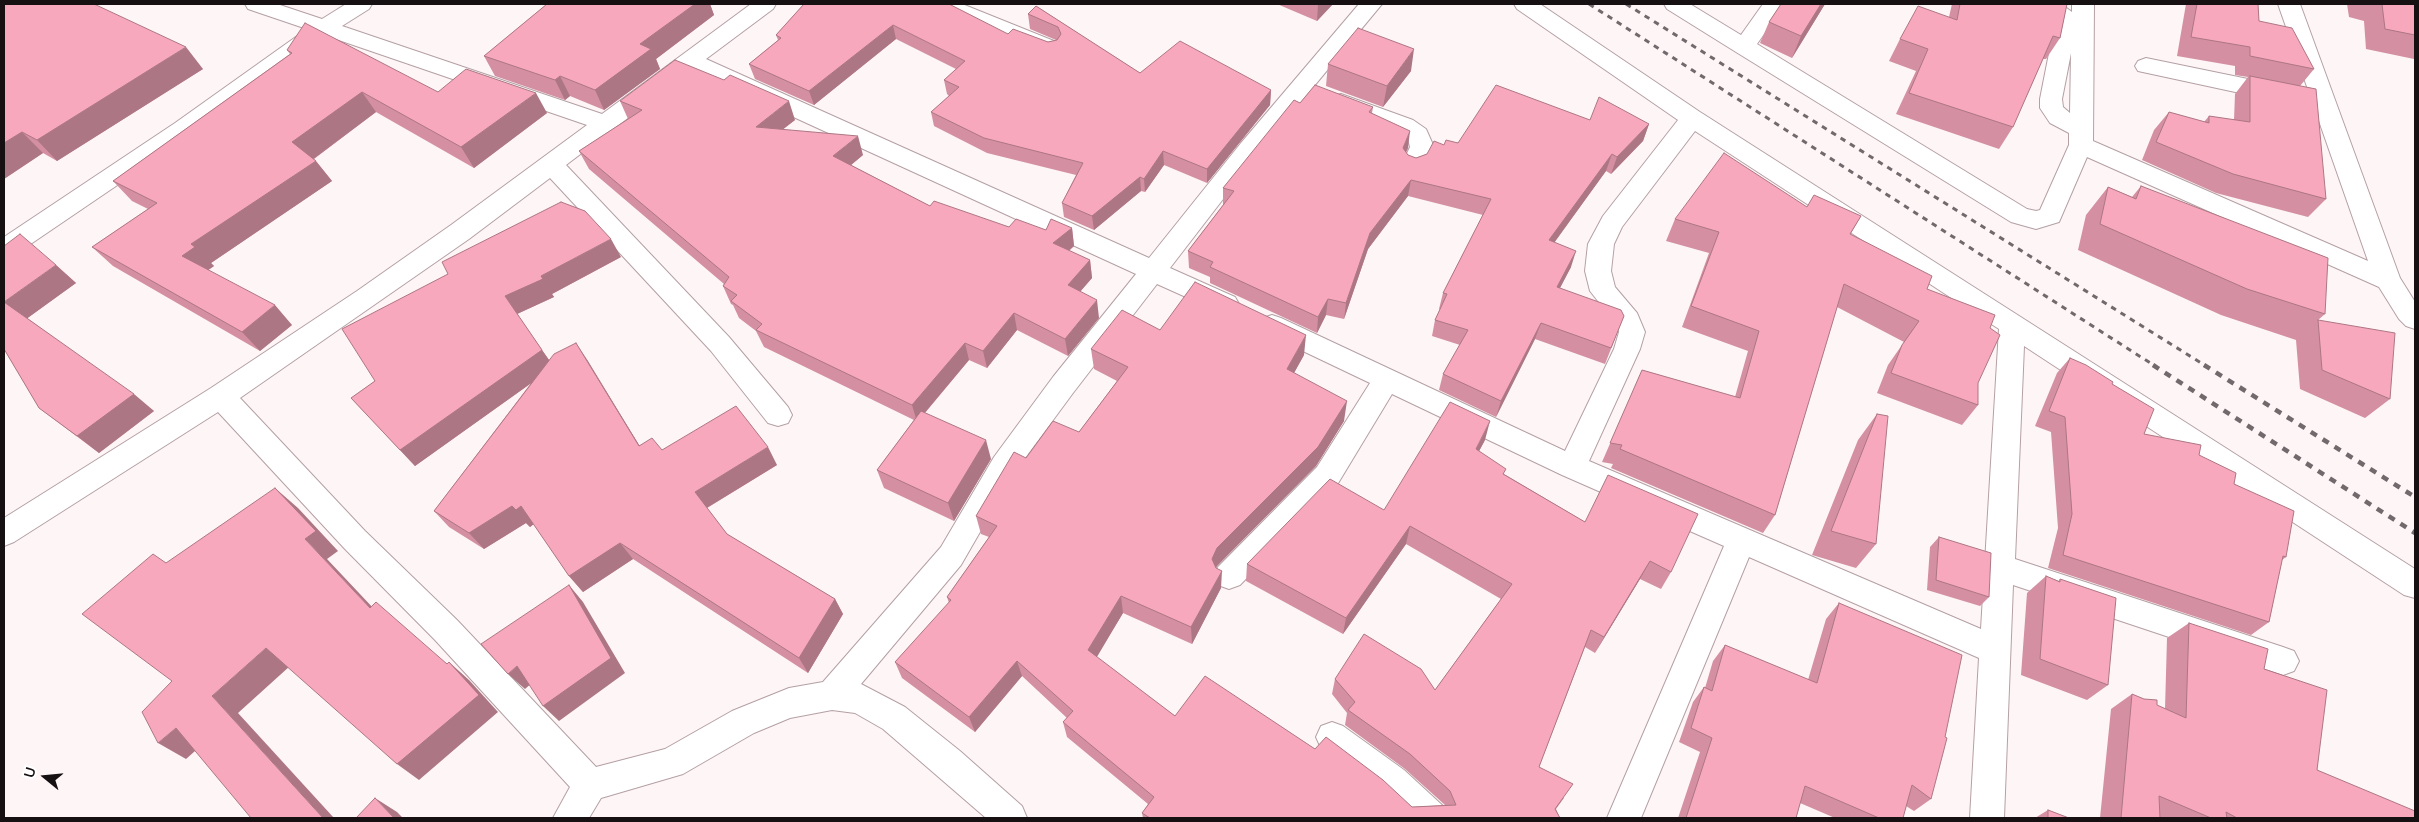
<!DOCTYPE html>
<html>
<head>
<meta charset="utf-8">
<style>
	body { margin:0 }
	#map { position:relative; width:2419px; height:822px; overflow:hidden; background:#fef5f7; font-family:"Nunito Sans",sans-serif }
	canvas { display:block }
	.frame { position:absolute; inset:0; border:5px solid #171012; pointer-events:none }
	.north { position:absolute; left:20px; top:752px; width:50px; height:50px; -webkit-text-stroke:4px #fff; paint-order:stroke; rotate:287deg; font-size:14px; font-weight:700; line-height:20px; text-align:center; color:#171012 }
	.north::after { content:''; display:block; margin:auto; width:18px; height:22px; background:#171012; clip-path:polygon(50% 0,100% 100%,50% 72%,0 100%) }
</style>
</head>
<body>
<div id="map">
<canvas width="2419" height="822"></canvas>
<div class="frame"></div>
<div class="north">U</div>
</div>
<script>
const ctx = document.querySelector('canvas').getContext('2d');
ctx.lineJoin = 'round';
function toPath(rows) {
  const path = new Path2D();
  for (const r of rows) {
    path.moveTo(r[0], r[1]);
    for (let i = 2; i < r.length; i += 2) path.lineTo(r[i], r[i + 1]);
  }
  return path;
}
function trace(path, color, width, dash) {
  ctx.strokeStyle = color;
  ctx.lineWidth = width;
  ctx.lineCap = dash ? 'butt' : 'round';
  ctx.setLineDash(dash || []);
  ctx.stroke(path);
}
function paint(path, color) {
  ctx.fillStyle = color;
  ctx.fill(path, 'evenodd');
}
const minor = toPath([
	[245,4,277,4,322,19,346,4,372,4,369,9,342,26,602,114,751,4,776,4,773,9,706,59,1149,258,1241,143,1359,4,1382,4,1257,155,1170,268,1235,297,1239,304,1235,311,1226,314,1217,311,1157,284,1073,393,1014,473,961,565,861,684,905,707,960,751,1022,806,1027,818,986,818,883,729,855,713,832,710,790,718,754,733,683,774,601,798,589,818,553,818,570,787,435,640,345,549,218,412,14,542,4,546,4,518,211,388,357,291,451,225,587,125,327,36,191,135,13,256,4,258,4,237,175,123,307,29,248,9,245,4],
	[691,70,1136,274,1053,377,994,457,941,547,823,682,789,688,732,711,665,749,596,767,457,620,365,531,240,398,469,239,550,178,711,351,768,423,778,426,788,423,792,415,788,407,729,337,566,165,691,70],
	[932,4,962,4,1054,41,1057,46,1054,51,1046,53,1038,51,935,9,932,4],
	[1514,4,1540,4,1700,112,2415,569,2415,598,2404,595,2024,346,2015,559,2283,647,2294,651,2299,661,2294,671,2283,675,2013,585,2004,818,1970,818,1979,658,1749,557,1641,818,1607,818,1724,546,1562,475,1392,394,1337,485,1240,585,1229,589,1218,585,1214,576,1218,567,1317,467,1370,383,1263,332,1259,325,1263,318,1272,315,1281,318,1565,451,1614,349,1619,332,1616,324,1590,291,1585,271,1588,244,1603,216,1678,120,1517,9,1514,4],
	[1695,131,1999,329,1981,629,1589,461,1640,349,1645,332,1637,313,1615,287,1611,271,1614,244,1622,227,1695,131],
	[1664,4,1690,4,1741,35,1763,4,1785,4,1757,44,2027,209,2036,211,2040,210,2069,145,2069,133,2050,123,2040,108,2040,99,2055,23,2054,19,2038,9,2035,4,2061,4,2072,12,2072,4,2094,4,2093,141,2368,261,2278,4,2300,4,2400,278,2415,302,2415,329,2406,326,2399,319,2379,287,2087,157,2059,222,2036,229,2011,222,1736,52,1667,9,1664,4],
	[2071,53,2070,113,2063,107,2062,99,2071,53],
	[2146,58,2277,85,2285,87,2288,93,2285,99,2277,101,2138,71,2135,66,2138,61,2146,58],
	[1341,94,1413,120,1426,129,1434,147,1422,170,1414,173,1406,170,1402,164,1410,147,1408,139,1397,132,1333,108,1330,102,1333,96,1341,94],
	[1332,722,1343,726,1404,770,1443,806,1448,818,1407,818,1380,792,1321,748,1316,737,1321,726,1332,722]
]);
const railFar1 = toPath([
	[1589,4,2155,366],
	[1626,4,2206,366]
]);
const rail = toPath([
	[2153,365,2415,533],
	[2204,365,2415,497]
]);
const wall = toPath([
	[4,4,203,69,57,161,43,153,4,179],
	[547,4,710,4,714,15,656,59,660,69,604,110,570,96,565,100,495,76,484,56],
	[804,4,1008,34,1048,42,1056,40,1030,29,1028,14,1036,6,1140,73,1271,90,1270,105,1207,183,1164,165,1145,192,1141,191,1094,230,1064,217,1062,203,1076,175,987,153,934,126,931,112,949,96,947,94,944,80,956,69,896,39,814,105,755,79,749,64,778,40,776,35],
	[1277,4,1333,4,1317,21],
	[1781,4,1825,4,1792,58,1760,43,1769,22],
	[1952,4,2067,4,2060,38,2046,59,2043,59,2013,127,1999,149,1896,114,1916,71,1889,61,1900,39,1949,17],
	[2186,4,2258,4,2259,21,2314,69,2300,86,2326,199,2308,217,2216,193,2142,160,2154,130,2169,112,2204,122,2209,116,2234,120,2235,94,2248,77,2235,75,2235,66,2177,56],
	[2347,4,2415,4,2415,97,2414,59,2366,49,2364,21,2349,17],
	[287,50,438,92,547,113,474,168,376,112,314,159,332,181,211,263,214,266,208,270,292,325,260,351,113,266,92,247,148,209,132,201,113,181,290,54],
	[1328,64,1411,71,1383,107,1326,86],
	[620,101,795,120,783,129,863,155,851,165,930,206,1009,227,1046,230,1072,228,1074,246,1069,251,1090,260,1092,278,1080,292,1099,318,1068,356,1017,330,987,368,969,360,925,413,991,459,954,521,884,488,877,470,914,420,764,347,756,331,739,318,733,305,731,304,723,286,724,284,589,169,579,151,628,119],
	[1300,103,1373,107,1372,113,1408,148,1406,152,1408,155,1416,158,1427,154,1444,145,1590,120,1649,124,1643,141,1611,174,1606,171,1554,242,1571,267,1560,288,1624,316,1605,364,1535,339,1496,417,1439,390,1443,374,1460,345,1432,336,1435,320,1440,309,1439,309,1443,293,1483,215,1408,196,1368,249,1344,319,1326,315,1317,333,1210,283,1210,277,1189,268,1188,251,1223,205,1223,188],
	[2141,186,2325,314,2318,320,2390,399,2365,418,2300,389,2296,340,2221,315,2078,250,2086,215,2108,187,2132,197],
	[1807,207,1861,216,1850,235,1927,289,1990,328,1978,383,1978,405,1962,425,1877,393,1888,365,1904,342,1837,307,1775,515,1763,533,1611,468,1613,464,1602,462,1642,370,1735,397,1748,351,1682,327,1709,253,1666,241,1675,219],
	[621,257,552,294,554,297,517,314,549,360,576,343,639,445,662,450,777,465,707,508,727,534,835,599,843,614,808,673,633,559,583,592,569,576,534,524,530,527,526,523,484,549,449,527,434,511,531,383,415,466,351,398,375,381,448,274],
	[56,265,76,283,27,318,154,411,99,453,39,408,4,349],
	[1160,330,1304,355,1294,373,1344,421,1316,466,1217,566,1216,567,1221,588,1192,644,1123,613,1096,657,1175,716,1315,749,1412,807,1445,805,1405,769,1345,725,1347,713,1332,694,1335,679,1435,690,1501,599,1406,544,1343,634,1246,581,1247,564,1384,510,1485,440,1479,451,1504,474,1585,522,1671,572,1661,589,1640,579,1595,653,1585,647,1539,767,1564,798,1556,809,1560,818,1143,818,1142,813,1148,804,1067,737,1063,722,1067,718,1022,676,975,732,902,678,895,662,949,603,947,597,989,537,981,534,976,516,1026,458,1079,432,1117,381,1094,369,1091,349],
	[2070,358,2112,384,2144,434,2199,455,2234,484,2286,557,2282,560,2269,622,2251,635,2048,568,2058,528,2051,432,2035,426,2057,373],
	[1877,414,1876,544,1856,568,1812,555,1858,440],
	[1939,537,1989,597,1980,606,1927,590,1930,547],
	[2046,576,2059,581,2060,579,2108,685,2087,700,2021,675,2027,593],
	[1839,603,1931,799,1914,811,1906,806,1903,818,1835,818,1800,803,1796,818,1678,818,1700,752,1679,742,1693,702,1704,687,1705,688,1713,661,1725,645,1808,680,1826,619],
	[2189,623,2264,669,2317,770,2415,818,2100,818,2111,709,2132,694,2165,709,2167,638],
	[2048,810,2069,818,2035,818]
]);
const shadedWall = toPath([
	[695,4,710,4,714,15,656,59,660,69,604,110,595,90,640,44],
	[1318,4,1333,4,1317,21],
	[1821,4,1825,4,1792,58,1801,36],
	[893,25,896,39,814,105,809,91],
	[186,47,203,69,57,161,37,140],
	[1414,49,1411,71,1383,107,1387,86],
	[560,76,570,96,565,100,555,80],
	[1271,90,1270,105,1207,183,1207,169],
	[362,92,376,112,308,163,292,142],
	[536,93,547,113,474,168,461,147],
	[789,101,795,120,763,145,756,127],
	[1649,124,1643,141,1611,174,1617,157],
	[1410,131,1408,148,1400,165,1403,148],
	[22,132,43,153,4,179,4,143],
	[858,136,863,155,839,175,833,156],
	[1163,151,1164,165,1145,192,1144,179],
	[1612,154,1606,171,1544,257,1549,240],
	[316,161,332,181,211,263,214,266,200,276,182,256,191,244],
	[1140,177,1141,191,1094,230,1092,216],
	[1411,180,1408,196,1368,249,1344,319,1346,303,1370,233],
	[1072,228,1074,246,1056,261,1053,243],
	[611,239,621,257,552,294,554,297,517,314,505,296,541,276],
	[1576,251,1571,267,1552,303,1557,287],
	[1090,260,1092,278,1070,303,1068,285],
	[56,265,76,283,25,320,4,302],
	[1328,299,1326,315,1317,333,1318,317],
	[1097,300,1099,318,1068,356,1065,339],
	[275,305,292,325,260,351,242,332],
	[1014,313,1017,330,987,368,983,351],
	[1541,323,1535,339,1496,417,1501,401],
	[1306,335,1304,355,1285,389,1287,369],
	[576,343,588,361,650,463,639,446],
	[965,343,969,360,917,422,912,405],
	[542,350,554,367,415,466,400,450],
	[134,394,154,411,99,453,77,436],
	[1347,401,1344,421,1316,466,1217,566,1212,577,1212,559,1217,548],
	[1490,421,1485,440,1470,468,1476,449],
	[986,440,991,459,954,521,948,503],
	[768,447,777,465,705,509,695,492],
	[275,488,298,508,338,551,327,559,391,627,370,608,305,539],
	[512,506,521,506,535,523,530,527,526,523,484,549,469,533],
	[1410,526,1406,544,1343,634,1346,618],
	[620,543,633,559,583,592,569,576],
	[1650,561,1640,579,1595,653,1604,637],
	[1222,571,1221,588,1192,644,1191,627],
	[569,585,583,602,625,673,559,721,543,706],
	[1121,596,1123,613,1091,667,1088,650],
	[835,599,843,614,808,673,799,658],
	[266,648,290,666,238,713,334,818,323,818,212,696],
	[1017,661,1022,676,975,732,969,717],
	[449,662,469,680,498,712,419,780,397,764],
	[517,666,533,682,525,689,508,674],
	[176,728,203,744,186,759,158,743],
	[375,798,397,812,403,818,394,818]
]);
const building = toPath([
	[4,4,94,4,186,47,37,140,22,132,4,143,4,4],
	[547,4,695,4,640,44,651,49,595,90,560,76,555,80,484,56,547,4],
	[804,4,949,4,1008,34,1013,29,1048,42,1057,40,1061,34,1058,27,1028,14,1036,6,1140,73,1180,41,1271,90,1207,169,1163,151,1144,179,1140,177,1092,216,1062,203,1083,163,984,138,931,112,959,87,944,80,965,61,893,25,809,91,749,64,781,38,776,35,804,4],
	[1781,4,1821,4,1801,36,1769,22,1781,4],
	[1960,4,2067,4,2060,38,2053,36,2013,127,1909,93,1928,49,1900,39,1918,6,1957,20,1960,4],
	[2197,4,2258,4,2259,21,2292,28,2314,69,2250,56,2250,47,2191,37,2197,4],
	[2382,4,2415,4,2415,35,2385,29,2382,4],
	[305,23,438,92,466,69,536,93,461,147,362,92,292,142,316,161,191,244,195,247,182,256,275,305,242,332,92,247,157,203,113,181,292,53,287,50,305,23],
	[1358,28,1414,49,1387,86,1328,64,1358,28],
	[675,60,724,80,730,75,789,101,756,127,858,136,833,156,930,206,934,201,1009,227,1016,219,1046,230,1051,219,1072,228,1053,243,1090,260,1068,285,1097,300,1065,339,1014,313,983,351,965,343,912,405,756,330,762,324,731,301,737,295,723,286,729,277,579,151,642,110,620,101,675,60],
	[2250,76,2316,89,2326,199,2233,174,2156,142,2169,112,2209,123,2209,116,2250,122,2250,76],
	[1315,85,1373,107,1369,112,1410,131,1403,148,1408,155,1416,158,1427,154,1434,141,1444,145,1446,140,1458,143,1496,85,1590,120,1599,97,1649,124,1617,157,1612,154,1549,240,1576,251,1557,287,1621,310,1624,316,1611,348,1541,323,1501,401,1443,374,1468,330,1435,320,1447,294,1443,293,1491,199,1411,180,1370,233,1346,303,1328,299,1318,317,1210,267,1213,262,1188,251,1234,191,1223,188,1294,100,1300,103,1315,85],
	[1724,153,1807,207,1814,195,1861,216,1850,234,1932,276,1927,289,1995,315,1990,328,2000,335,1978,383,1978,405,1891,373,1902,345,1919,321,1844,284,1775,515,1620,449,1622,445,1610,443,1642,370,1740,398,1759,331,1691,306,1719,232,1675,219,1724,153],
	[2141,186,2328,258,2325,314,2247,289,2100,224,2108,187,2136,199,2141,186],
	[561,202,585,211,611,239,541,276,543,279,505,296,542,350,400,450,351,398,375,381,342,329,448,274,442,262,561,202],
	[20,234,56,265,4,302,4,246,20,234],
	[1195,282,1306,335,1287,369,1347,401,1318,447,1217,548,1212,559,1216,568,1222,571,1191,627,1121,596,1088,650,1175,716,1205,676,1315,749,1326,737,1383,780,1412,807,1456,805,1450,791,1410,754,1348,710,1355,702,1335,679,1364,634,1421,669,1435,690,1512,584,1410,526,1346,618,1247,564,1330,479,1384,510,1450,402,1490,421,1476,449,1506,469,1503,474,1585,522,1608,475,1698,514,1671,572,1650,561,1604,637,1591,630,1539,767,1573,784,1555,809,1560,818,1150,818,1142,813,1154,797,1063,722,1073,711,1017,661,969,717,895,662,951,600,947,597,997,526,976,516,1014,452,1026,458,1053,421,1079,432,1128,367,1091,349,1122,310,1160,330,1195,282],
	[4,302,134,394,77,436,39,408,4,349,4,302],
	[2318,320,2395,333,2390,399,2322,370,2318,320],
	[576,343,639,446,652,438,662,450,736,406,768,447,695,492,727,534,835,599,799,658,620,543,569,576,521,506,516,510,512,506,469,533,434,511,554,354,576,343],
	[2070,358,2086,365,2113,382,2112,384,2154,409,2144,434,2201,445,2199,455,2236,473,2234,484,2294,511,2286,557,2283,556,2269,622,2063,555,2072,514,2065,417,2049,411,2070,358],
	[921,411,986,440,948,503,877,470,921,411],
	[1877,414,1888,416,1876,544,1831,531,1877,414],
	[275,488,316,531,305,539,370,608,376,602,447,664,449,662,479,695,397,764,266,648,212,696,323,818,251,818,176,728,158,743,142,712,172,681,82,614,153,554,166,563,275,488],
	[1939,537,1991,553,1989,597,1936,580,1939,537],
	[2046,576,2060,582,2060,579,2116,598,2108,685,2040,659,2046,576],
	[569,585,611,658,543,706,517,666,508,674,481,644,569,585],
	[1839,603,1962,655,1945,737,1947,738,1931,799,1912,785,1903,818,1879,818,1805,786,1796,818,1686,818,1712,738,1691,728,1704,687,1712,691,1725,645,1817,683,1839,603],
	[2189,623,2268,649,2264,669,2327,690,2317,770,2415,811,2415,818,2237,818,2226,812,2227,818,2211,818,2159,796,2160,818,2121,818,2132,694,2144,699,2157,700,2157,705,2186,718,2189,623],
	[375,798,394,818,356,818,375,798],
	[2048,810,2069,818,2048,818,2048,810]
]);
trace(minor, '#b4a0a4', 2);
paint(minor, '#fff');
trace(railFar1, '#71696b', 3, [5.5, 5.5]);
trace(rail, '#71696b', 4.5, [7, 7]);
paint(wall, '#d490a2');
paint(shadedWall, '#ad7684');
paint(building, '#f7a8bc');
trace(building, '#ad7684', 1);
</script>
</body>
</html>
